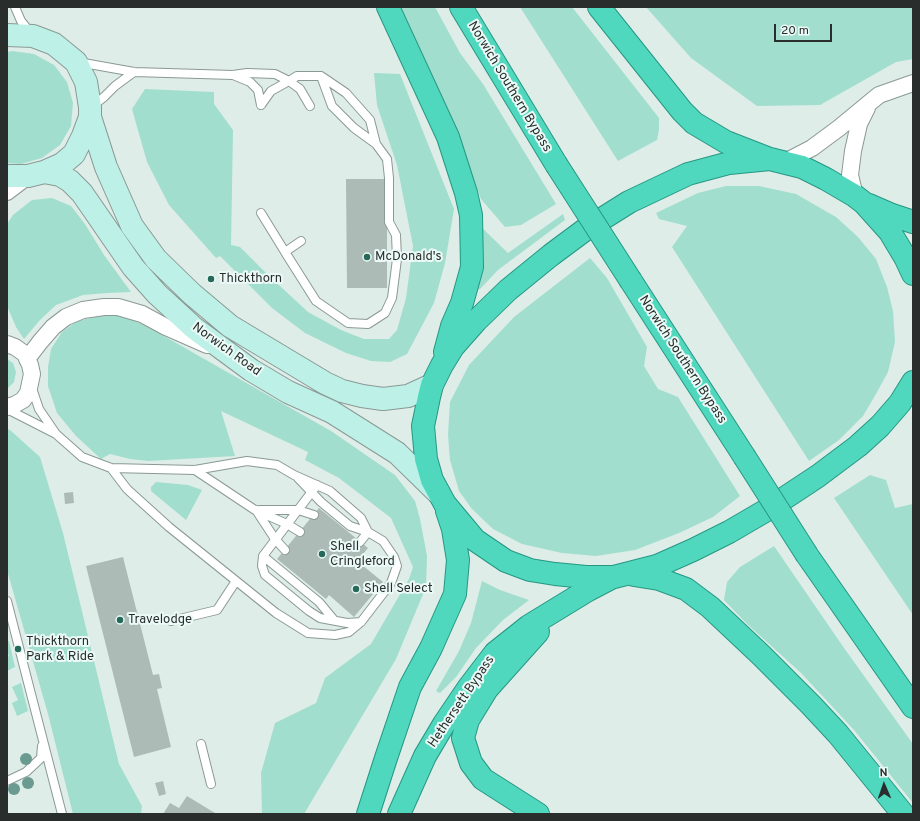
<!DOCTYPE html>
<html>
<head>
<meta charset="utf-8">
<style>
	body { margin:0 }
	#map { position:relative; width:920px; height:821px; overflow:hidden; background:#deede8; font-family:Overpass,sans-serif }
	canvas { display:block }
	.frame { position:absolute; inset:0; border:8px solid #292e2d; pointer-events:none }
	.north { position:absolute; left:864px; top:765px; width:40px; height:40px; -webkit-text-stroke:3px #ebfaf6; paint-order:stroke; rotate:358deg; font-size:11px; font-weight:700; line-height:16px; text-align:center; color:#292e2d }
	.north::after { content:''; display:block; margin:auto; width:14px; height:18px; background:#292e2d; clip-path:polygon(50% 0,100% 100%,50% 72%,0 100%) }
	.scale { position:absolute; left:774px; top:24px; width:58px; height:18px; box-sizing:border-box; border:2px solid #292e2d; border-top:0; padding-left:5px; font-size:12px; line-height:14px; white-space:nowrap; color:#292e2d; -webkit-text-stroke:3px #ebfaf6; paint-order:stroke }
</style>
</head>
<body>
<div id="map">
<canvas width="920" height="821"></canvas>
<div class="frame"></div>
<div class="north">N</div>
<div class="scale">20 m</div>
</div>
<script>
const ctx = document.querySelector('canvas').getContext('2d');
ctx.lineJoin = 'round';
function paint(path, color) {
  ctx.fillStyle = color;
  ctx.fill(path, 'evenodd');
}
function toPath(rows) {
  const path = new Path2D();
  for (const r of rows) {
    path.moveTo(r[0], r[1]);
    for (let i = 2; i < r.length; i += 2) path.lineTo(r[i], r[i + 1]);
  }
  return path;
}
function trace(path, color, width, dash) {
  ctx.strokeStyle = color;
  ctx.lineWidth = width;
  ctx.lineCap = dash ? 'butt' : 'round';
  ctx.setLineDash(dash || []);
  ctx.stroke(path);
}
function drawText(font, color, halo, rows, align = 'center') {
  ctx.font = font + ' Overpass,sans-serif';
  ctx.lineWidth = 4;
  ctx.setLineDash([]);
  ctx.textBaseline = 'middle';
  ctx.strokeStyle = halo;
  ctx.fillStyle = color;
  for (const [text, x, y, turn = 0] of rows) {
    ctx.save();
    ctx.translate(x, y);
    ctx.rotate((+turn || 0) * Math.PI / 180);
    ctx.textAlign = isNaN(turn) ? turn : align;
    if (halo) ctx.strokeText(text, 0, 0);
    ctx.fillText(text, 0, 0);
    ctx.restore();
  }
}
const green = toPath([
	[401,7,435,7,460,53,483,84,556,204,521,225,505,227,481,199,444,101],
	[520,7,572,7,659,118,659,130,657,140,618,161],
	[646,7,913,7,913,59,896,62,820,105,757,106,691,58],
	[12,51,34,54,54,65,67,82,73,103,71,126,60,145,42,158,21,164,7,163,7,52],
	[374,73,400,74,454,209,445,263,434,303,407,354,390,362,371,361,346,353,305,333,272,308,220,256,216,258,169,205,147,162,132,109,145,89,214,92,214,104,233,130,231,245,240,247,267,274,308,312,341,330,364,339,389,339,397,330,406,298,413,246,397,165,377,105],
	[726,186,759,186,796,194,836,217,858,237,876,259,887,287,893,311,895,342,888,372,876,394,863,416,839,440,809,461,672,247,687,226,659,219,656,213,698,193],
	[52,198,71,206,85,224,104,255,131,292,107,293,83,295,56,305,40,320,24,339,16,327,7,306,7,224,13,215,32,200],
	[563,214,565,220,498,270,480,289,477,290,477,223,508,253],
	[590,258,607,278,647,347,644,366,658,389,678,397,740,496,713,517,679,533,635,550,596,556,562,553,522,544,493,529,472,509,459,491,450,460,448,435,450,402,469,365,514,317],
	[109,314,120,314,148,327,331,431,395,475,415,501,420,519,427,556,426,587,396,659,304,814,262,814,261,773,275,723,316,703,325,678,371,644,409,579,413,567,391,518,339,478,305,460,308,452,221,411,235,456,148,461,130,459,110,454,101,459,76,436,57,413,48,386,48,367,51,349,62,332,77,321],
	[7,359,13,363,16,372,14,382,7,389],
	[7,429,10,430,40,457,63,533,119,764,142,806,141,814,73,814,48,714,7,570],
	[870,475,886,480,895,508,913,504,913,615,834,498],
	[156,482,188,485,202,490,186,520,151,491,151,487],
	[774,546,844,648,913,744,913,803,854,730,801,673,747,624,724,600,727,582,740,567],
	[482,581,500,590,529,600,503,620,476,648,456,677,440,693,436,691,459,651,471,623],
	[9,641,15,667,7,671,7,657,9,656,7,652,7,642],
	[21,683,28,711,17,716,12,703,18,700,12,687]
]);
const building = toPath([
	[346,179,387,179,387,288,347,288],
	[73,492,74,503,65,504,64,493],
	[319,508,368,548,357,561,383,582,354,617,329,595,326,599,277,559],
	[123,557,153,675,159,674,162,688,157,689,171,747,134,757,86,566],
	[163,781,166,794,159,796,155,783],
	[187,796,210,810,217,814,163,814,170,803,179,808]
]);
const service = toPath([
	[15,7,21,21,30,32],
	[78,62,134,72,233,75,247,73,275,74,289,81,297,76,321,76,346,93,370,120,376,144,387,159,389,178,389,222,396,235,397,259,392,298,385,313,368,324,348,323,316,301,285,252],
	[233,75,250,82,258,90,261,105],
	[321,76,332,106,354,128,376,144],
	[261,105,271,91,289,81,300,89,310,106],
	[91,107,104,97,115,86,134,72],
	[261,213,285,252,301,241],
	[32,388,39,409,56,434],
	[7,409,56,434,82,457,111,468,195,470,247,461,277,465,294,475,330,491,361,518,368,532,383,541,394,557,397,566,391,583,361,622,349,632,335,635,308,633,276,613,169,527,127,489,111,468],
	[195,470,255,510,287,524,300,532],
	[298,478,321,502,350,526,368,532,360,542],
	[317,485,263,556,262,566,265,575,309,611,320,618,347,623,361,622],
	[256,510,275,539,285,550],
	[260,510,298,510,314,515],
	[263,556,319,602,334,620],
	[7,601,62,814],
	[171,621,217,610,236,581],
	[201,744,211,784],
	[7,781,26,772,41,758,42,746]
]);
const minor = toPath([
	[785,162,812,148,839,128,879,95,913,83],
	[7,192,28,176],
	[855,196,850,175,853,151,859,124,867,108],
	[7,344,15,347,25,354,30,365,32,374,28,393,23,400,14,405,7,407],
	[27,359,40,342,53,327,66,317,83,310,104,307,118,307,142,314,166,327,207,345]
]);
const secondary = toPath([
	[7,35,33,36,54,44,76,62,86,82,90,107,90,117,83,136,74,154,62,164,44,172,28,176,7,176],
	[90,117,106,167,132,226,156,259,192,294,230,326,325,383,342,391,362,396,383,399,408,396,432,385],
	[44,172,60,175,70,181,82,193,133,267,157,294,194,328,251,370,288,392,332,412,397,453,439,494]
]);
const trunk = toPath([
	[388,7,448,137,466,193,471,215,472,267,462,303,452,326,445,352],
	[461,7,556,164],
	[599,7,682,111,694,123,726,142,767,158],
	[869,205,892,215,913,222],
	[913,274,905,257,890,232,864,203,855,196,826,179,802,167,770,159,729,163,688,174,629,202,586,229,551,255,508,290,476,321,453,347,442,365,432,385,429,397,423,426,426,459,432,480,445,504,475,540,506,561,530,570,555,574,586,577,614,577,657,566,693,550,729,532,765,511,818,476,858,446,880,426,900,403,913,382],
	[631,281,744,456],
	[807,555,913,707],
	[634,575,659,579,686,589,710,607,761,655,811,705,838,734,903,814],
	[538,632,487,689,468,720,463,738,471,763,483,779,538,814],
	[368,814,386,758,410,687,431,648,455,594,458,560,453,529,447,511],
	[399,814,425,756,444,724,469,687,495,653,529,626,588,590,611,578]
]);
const trunkBridge = toPath([
	[556,164,631,281],
	[744,456,807,555]
]);
const trees = [
	[26,759],
	[28,783],
	[14,789]
];
const markers = [
	[367,257,4,"#26695a"],
	[211,279,4,"#26695a"],
	[322,554,4,"#26695a"],
	[356,589,4,"#26695a"],
	[120,620,4,"#26695a"],
	[18,649,4,"#26695a"]
];
const streetNames = [
	["Norwich Southern Bypass",509,87,59],
	["Norwich Road",226,350,36],
	["Norwich Southern Bypass",682,360,57],
	["Hethersett Bypass",462,702,-56]
];
const poiNames = [
	["McDonald's",375,257],
	["Thickthorn",219,279],
	["Shell",330,547],
	["Cringleford",330,562],
	["Shell Select",364,589],
	["Travelodge",128,620],
	["Thickthorn",26,642],
	["Park & Ride",26,657]
];
paint(green, '#a2decd');
paint(building, '#adbbb7');
trace(service, '#8b9995', 10);
trace(minor, '#8b9995', 18);
trace(secondary, '#8b9995', 24);
trace(trunk, '#269782', 24);
trace(service, '#fff', 8);
trace(minor, '#fff', 16);
trace(secondary, '#bdf1e7', 22);
trace(trunk, '#50d8bf', 22);
trace(trunkBridge, '#269782', 24, []);
trace(trunkBridge, '#50d8bf', 22);
ctx.fillStyle = '#6a9a90';
for (const [x, y] of trees) {
  ctx.beginPath();
  ctx.arc(x, y, 6, 0, 2 * Math.PI);
  ctx.fill();
}
for (const [x, y, r, color] of markers) {
  const dot = new Path2D();
  dot.arc(x, y, r, 0, 2 * Math.PI);
  ctx.fillStyle = color;
  ctx.fill(dot);
  trace(dot, '#ebfaf6', 1.5);
}
drawText('13px', '#292e2d', '#ebfaf6', streetNames);
drawText('13px', '#292e2d', '#ebfaf6', poiNames, 'left');
</script>
</body>
</html>
